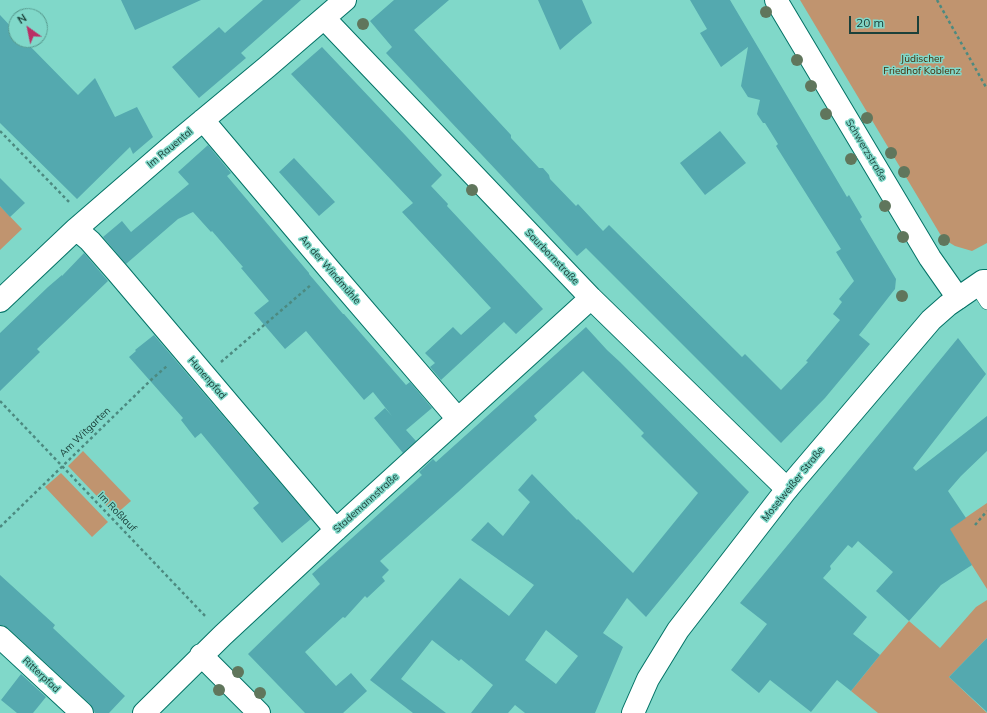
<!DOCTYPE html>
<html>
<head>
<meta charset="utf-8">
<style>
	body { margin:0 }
	#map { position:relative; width:987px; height:713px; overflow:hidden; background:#80d8c9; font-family:Mulish,sans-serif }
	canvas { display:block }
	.north { position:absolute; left:8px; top:8px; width:40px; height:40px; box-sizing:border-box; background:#80d8c9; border:1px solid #589b90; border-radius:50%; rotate:327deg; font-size:11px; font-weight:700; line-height:16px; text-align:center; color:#1b403a }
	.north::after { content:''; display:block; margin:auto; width:14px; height:18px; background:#ba2e65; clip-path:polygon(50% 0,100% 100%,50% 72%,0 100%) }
	.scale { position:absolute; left:849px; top:16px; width:70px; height:18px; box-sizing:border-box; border:2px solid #1b403a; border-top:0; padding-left:5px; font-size:12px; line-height:14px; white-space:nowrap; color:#1b403a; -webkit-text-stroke:3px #80d8c9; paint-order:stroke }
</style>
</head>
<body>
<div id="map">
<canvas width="987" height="713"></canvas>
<div class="north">N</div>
<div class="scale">20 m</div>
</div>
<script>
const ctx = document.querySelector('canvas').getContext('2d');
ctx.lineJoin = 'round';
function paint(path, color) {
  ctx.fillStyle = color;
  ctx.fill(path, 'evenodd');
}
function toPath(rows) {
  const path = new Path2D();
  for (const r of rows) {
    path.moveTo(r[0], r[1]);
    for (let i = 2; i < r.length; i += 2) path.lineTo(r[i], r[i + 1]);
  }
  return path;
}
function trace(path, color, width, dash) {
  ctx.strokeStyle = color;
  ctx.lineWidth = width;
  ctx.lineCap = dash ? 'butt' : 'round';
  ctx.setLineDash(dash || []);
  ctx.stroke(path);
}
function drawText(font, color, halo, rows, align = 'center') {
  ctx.font = font + ' Mulish,sans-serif';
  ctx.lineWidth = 3;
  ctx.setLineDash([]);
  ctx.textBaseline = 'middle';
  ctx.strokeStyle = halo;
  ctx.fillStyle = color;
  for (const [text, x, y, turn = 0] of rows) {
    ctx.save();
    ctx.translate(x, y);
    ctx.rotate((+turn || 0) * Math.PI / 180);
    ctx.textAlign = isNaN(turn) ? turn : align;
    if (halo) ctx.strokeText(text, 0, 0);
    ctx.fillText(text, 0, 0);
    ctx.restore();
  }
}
const green = toPath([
	[800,0,987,0,987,243,972,251,955,246,945,240,940,234],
	[0,206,22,229,0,250],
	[83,451,131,501,115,515,68,466],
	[61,473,108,522,92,537,45,487],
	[987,503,987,589,949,529],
	[987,600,987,638,949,677,987,713,878,713,851,691,880,655,909,621,940,648,976,607]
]);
const building = toPath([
	[121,0,201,0,135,30],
	[263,0,301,0,241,53,246,58,199,98,172,67,219,27,225,33],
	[394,0,449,0,414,30,511,135,511,138,526,154,539,168,543,168,549,175,550,179,576,206,578,204,603,231,609,225,742,357,745,354,781,390,808,362,806,361,840,320,833,314,842,302,839,299,854,281,836,252,841,249,776,146,778,144,765,123,763,123,757,114,760,100,748,97,741,86,748,47,721,67,700,33,707,29,690,0,730,0,847,197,849,195,862,217,860,219,896,279,895,289,859,335,870,344,825,398,781,443,586,248,577,256,386,53,392,47,370,21],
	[538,0,582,0,592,23,576,36,560,50],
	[0,15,16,32,16,40,24,40,78,95,95,78,115,117,137,107,153,137,133,154,130,147,77,199,0,123],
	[322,47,406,136,442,175,431,186,448,204,447,206,543,309,516,334,504,322,441,380,430,367,435,363,425,353,453,327,461,335,491,308,402,212,413,203,291,74],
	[720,131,746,163,705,195,680,163],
	[208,145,231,173,227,176,309,273,309,274,343,314,344,314,406,385,410,382,432,408,406,430,416,441,403,453,374,418,385,408,392,416,373,392,364,400,306,331,285,349,254,313,269,301,241,268,243,267,212,231,211,232,193,212,178,219,126,264,103,237,122,221,131,232,189,184,178,172],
	[294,158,335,202,319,216,279,172],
	[0,178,25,203,10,217,0,206],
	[84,253,108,281,37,349,40,352,0,391,0,333,48,287,62,275,62,276],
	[586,327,607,350,620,362,749,492,646,617,627,598,603,633,623,647,595,713,525,713,515,705,508,713,471,713,493,685,461,659,459,661,432,640,401,679,446,713,413,713,370,680,460,578,509,616,534,585,471,540,488,522,503,536,530,502,518,490,532,474,577,520,578,519,633,573,698,493,641,436,644,433,583,371,534,416,537,420,458,492,380,561,389,570,382,577,385,581,367,598,365,596,345,618,343,617,305,652,336,686,351,673,367,691,343,713,305,713,248,654,320,584,312,574,422,475,419,472,433,459,436,462],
	[546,630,578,656,556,684,525,660],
	[154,335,311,519,282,543,253,508,259,503,201,433,195,438,181,420,183,418,129,357,136,351,135,350],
	[958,338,986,374,913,468,916,471,987,416,987,451,961,476,948,491,966,518,950,529,972,565,941,585,909,621,876,591,893,572,858,541,852,548,848,545,830,566,831,569,823,578,867,617,853,634,880,655,851,691,837,680,811,712,770,680,759,693,731,670,767,624,740,603],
	[0,575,55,625,53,628,125,696,109,713,95,713,90,704,8,628,3,625,0,625],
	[987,638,987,712,949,677],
	[21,674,46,697,33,713,17,713,1,700]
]);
const path = toPath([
	[937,0,987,89],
	[0,131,71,204],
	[221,362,312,284],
	[0,401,207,618],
	[975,525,987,511],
	[0,527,152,379,167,366]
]);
const lane = toPath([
	[976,286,987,303]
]);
const street = toPath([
	[776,0,930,258,958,298],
	[324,18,591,298,787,489],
	[203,120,329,269,458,419],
	[76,229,90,241,118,273,336,530],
	[0,301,76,229,173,145,267,67,345,0],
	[0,637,82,713],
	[201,655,259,713],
	[144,713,223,635,336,530,591,298]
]);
const secondary = toPath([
	[633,713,648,679,678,630,787,489,931,320,948,305,967,292,983,281,987,281]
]);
const trees = [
	[766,12],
	[363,24],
	[797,60],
	[811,86],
	[826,114],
	[867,118],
	[891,153],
	[851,159],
	[904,172],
	[472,190],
	[885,206],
	[903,237],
	[944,240],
	[902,296],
	[238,672],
	[219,690],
	[260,693]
];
const parkNames = [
	["Jüdischer",922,59],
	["Friedhof Koblenz",922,71]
];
const streetNames = [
	["Im Rauental",170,148,-40],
	["Schwerzstraße",866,150,59],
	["Saurbornstraße",552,257,46],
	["An der Windmühle",330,270,49],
	["Hunenpfad",207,378,49],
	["Am Witgarten",85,432,-44],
	["Moselweißer Straße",793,484,-51],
	["Stademannstraße",366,503,-42],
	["Im Roßlauf",117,512,46],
	["Ritterpfad",41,675,43]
];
paint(green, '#c0946f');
paint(building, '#54a9af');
trace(lane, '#037266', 14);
trace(street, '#037266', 24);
trace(secondary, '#037266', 24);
trace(path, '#4c8a80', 2.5, [3, 3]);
trace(lane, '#fff', 13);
trace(street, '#fff', 22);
trace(secondary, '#fff', 22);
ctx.fillStyle = '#60765c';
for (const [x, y] of trees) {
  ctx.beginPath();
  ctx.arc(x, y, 6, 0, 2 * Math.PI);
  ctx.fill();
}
drawText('10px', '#452502', '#80d8c9', parkNames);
drawText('10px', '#1b403a', '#80d8c9', streetNames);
</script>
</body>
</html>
